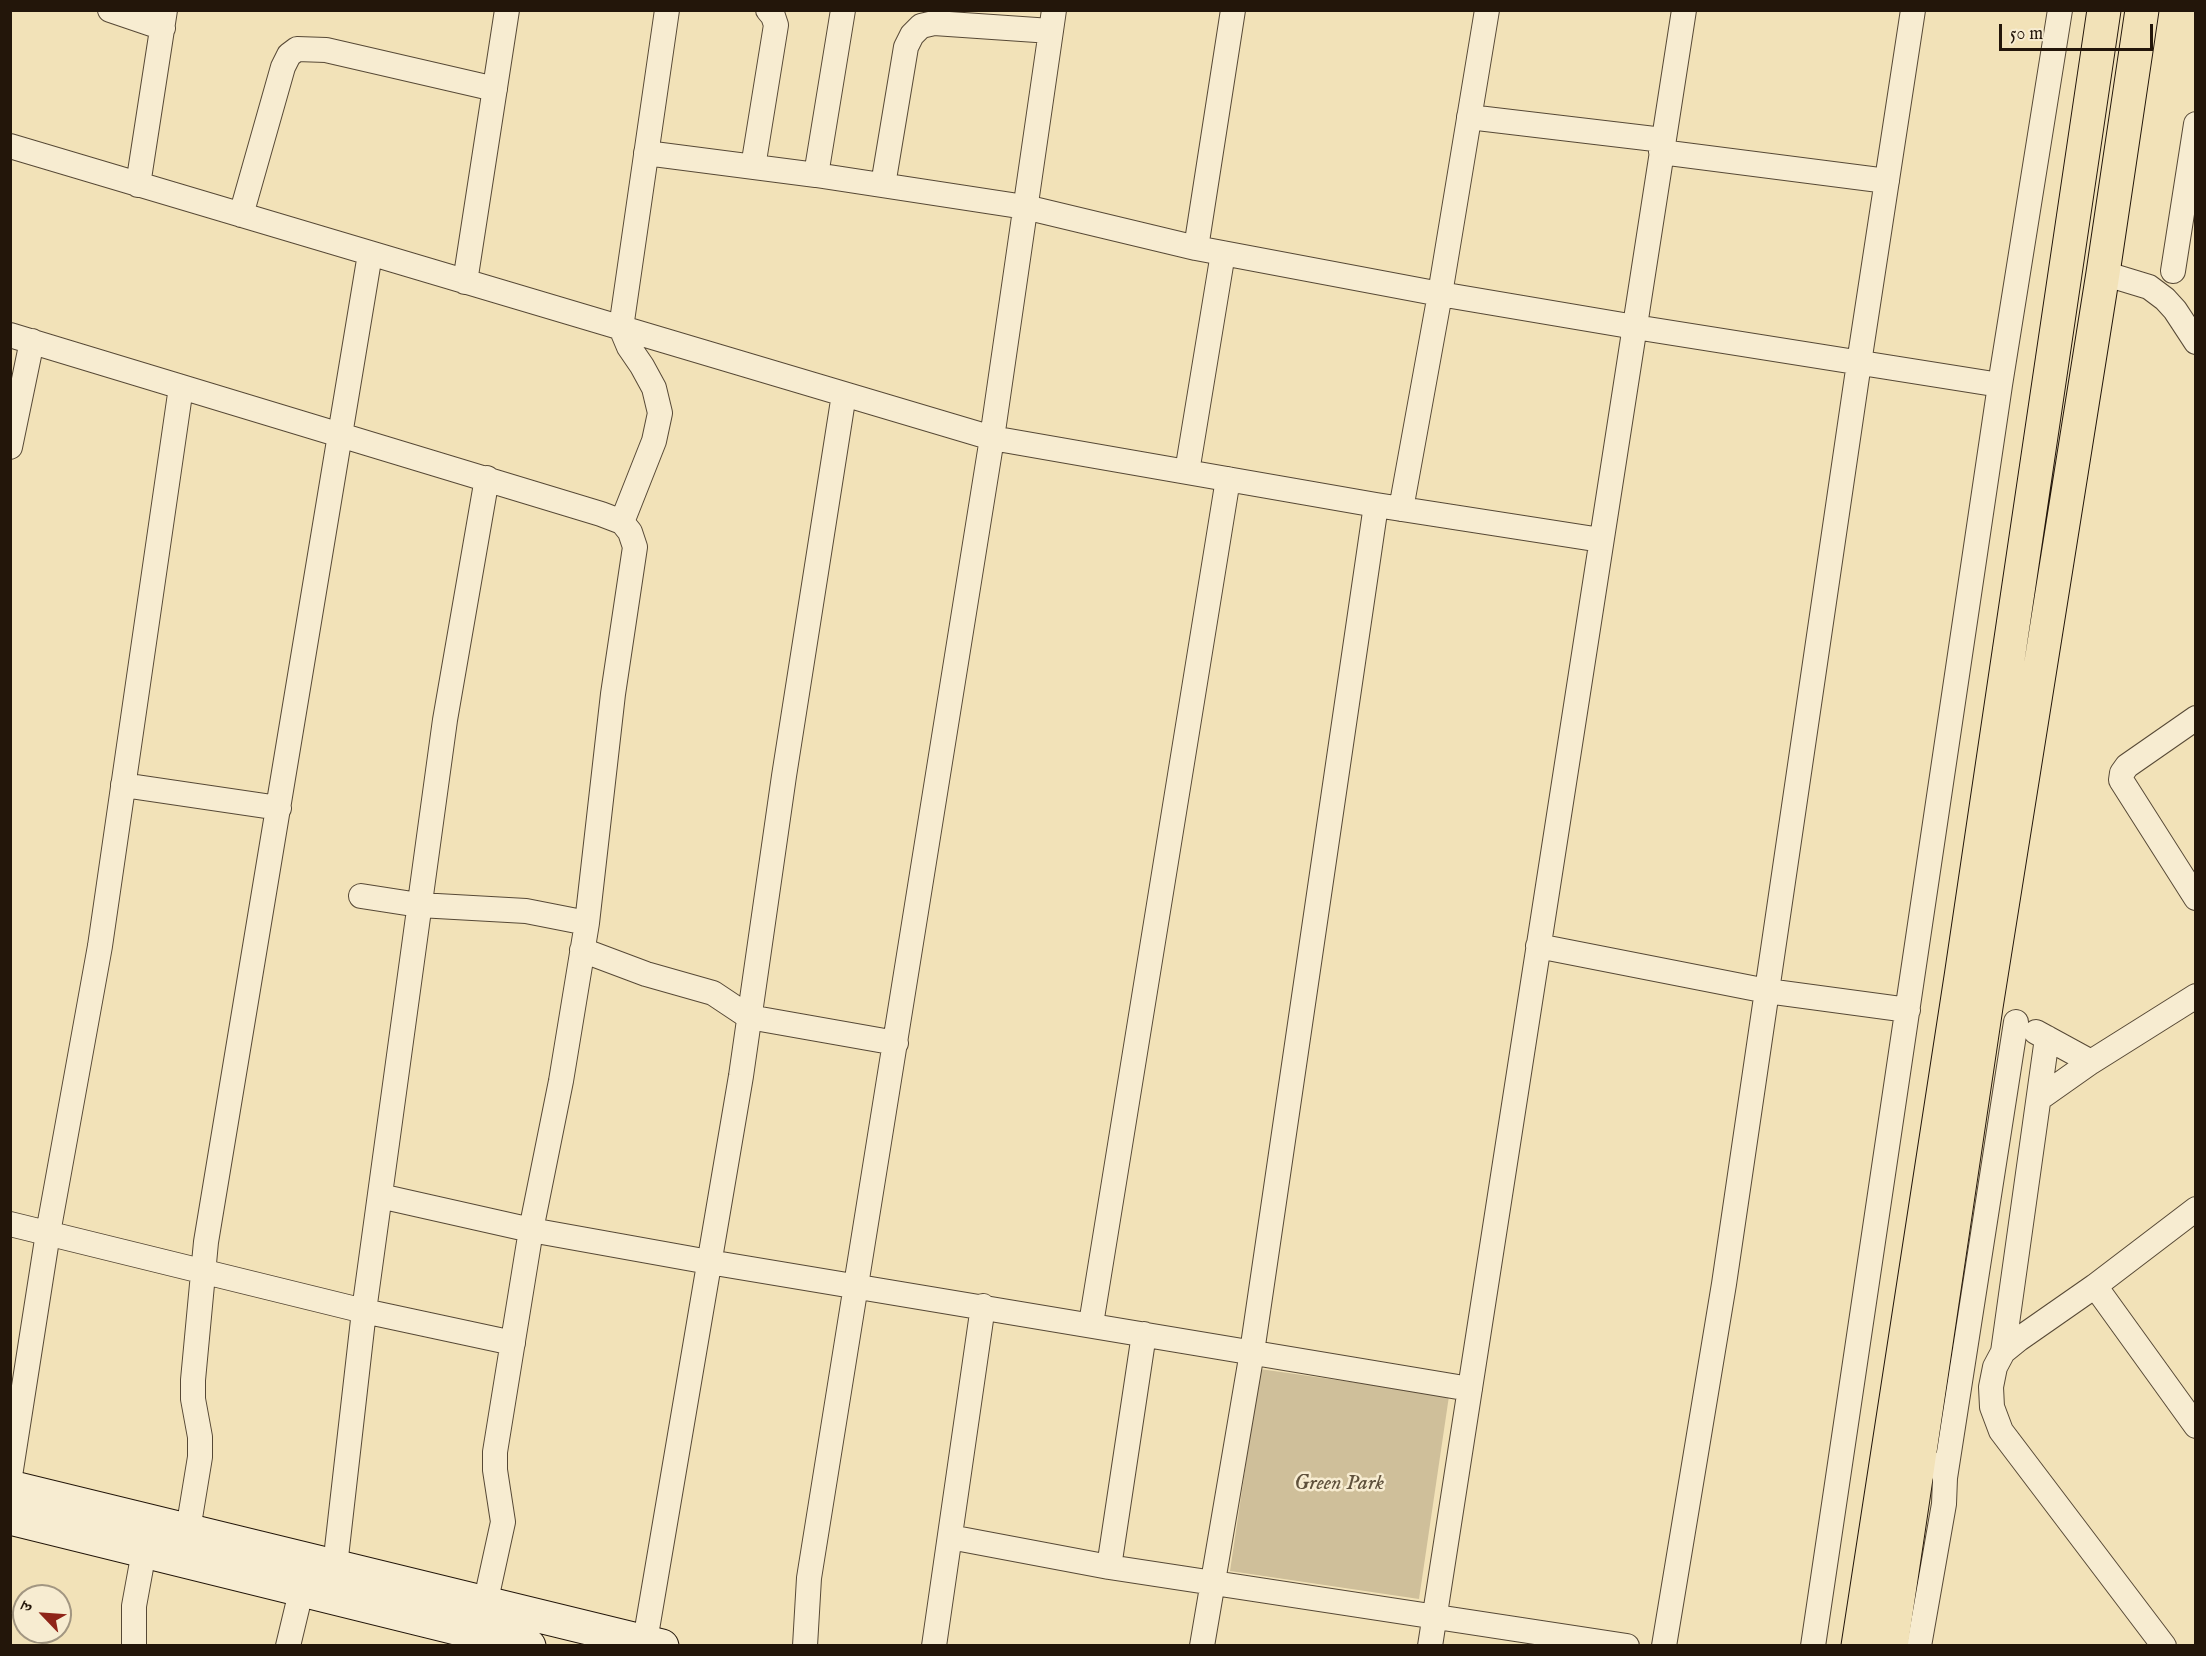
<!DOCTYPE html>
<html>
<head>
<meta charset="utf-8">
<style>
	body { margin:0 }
	#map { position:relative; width:2206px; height:1656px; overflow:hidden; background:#f2e2b8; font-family:"IM FELL English","Noto Serif Devanagari",serif }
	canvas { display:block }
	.frame { position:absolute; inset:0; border:12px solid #23160a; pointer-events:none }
	.north { position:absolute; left:12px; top:1584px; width:60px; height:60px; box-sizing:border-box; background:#f7ecd1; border:2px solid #a29681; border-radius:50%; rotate:295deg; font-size:16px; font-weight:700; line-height:24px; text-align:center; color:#23160a }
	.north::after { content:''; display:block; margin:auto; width:21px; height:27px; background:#8f2418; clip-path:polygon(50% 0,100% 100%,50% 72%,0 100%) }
	.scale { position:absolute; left:1999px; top:24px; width:154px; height:27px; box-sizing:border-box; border:3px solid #23160a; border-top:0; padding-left:8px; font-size:18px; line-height:21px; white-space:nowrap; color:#23160a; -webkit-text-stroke:4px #f7ecd1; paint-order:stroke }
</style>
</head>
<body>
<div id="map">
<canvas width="2206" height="1656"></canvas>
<div class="frame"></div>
<div class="north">उ</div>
<div class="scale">50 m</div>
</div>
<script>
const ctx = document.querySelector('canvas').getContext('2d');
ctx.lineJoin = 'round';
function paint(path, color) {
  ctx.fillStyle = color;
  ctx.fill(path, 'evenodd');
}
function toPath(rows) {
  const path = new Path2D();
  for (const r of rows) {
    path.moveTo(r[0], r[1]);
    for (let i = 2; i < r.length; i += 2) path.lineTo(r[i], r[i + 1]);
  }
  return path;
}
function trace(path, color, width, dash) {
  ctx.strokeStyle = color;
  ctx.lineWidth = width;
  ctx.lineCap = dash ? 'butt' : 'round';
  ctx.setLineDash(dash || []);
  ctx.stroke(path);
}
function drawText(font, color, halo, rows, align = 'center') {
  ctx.font = font + ' "IM FELL English",serif';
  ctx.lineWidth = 5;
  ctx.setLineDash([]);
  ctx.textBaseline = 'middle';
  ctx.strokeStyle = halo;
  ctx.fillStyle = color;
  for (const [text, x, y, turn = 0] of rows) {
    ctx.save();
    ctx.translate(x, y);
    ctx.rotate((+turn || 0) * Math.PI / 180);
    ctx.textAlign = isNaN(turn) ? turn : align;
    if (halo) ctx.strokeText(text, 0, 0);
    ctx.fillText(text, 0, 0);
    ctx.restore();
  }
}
const green = toPath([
	[1260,1369,1449,1396,1419,1599,1230,1571]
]);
const street = toPath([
	[110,10,163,28],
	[1469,117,1663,140],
	[10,146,992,438,1376,505,1601,540],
	[1661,152,1887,181],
	[646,153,816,175,1025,207,1196,248,1440,294,1635,327,2000,385],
	[753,167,776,25,773,16,768,10],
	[816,175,843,10],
	[138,185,165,10],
	[883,185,906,47,912,35,921,26,934,23,1051,31],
	[241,215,283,67,289,55,297,49,326,50,495,89],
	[1196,248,1233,10],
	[2173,271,2196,124],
	[2103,273,2149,287,2165,299,2175,310,2196,342],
	[465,282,507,10],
	[10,335,601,514,622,522,630,532,635,547,613,694,587,923,561,1081,531,1230,495,1452,495,1470,503,1522,482,1618],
	[10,447,32,341],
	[1187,472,1223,253],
	[1401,509,1440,294,1487,10],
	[622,522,654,441,660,413,654,388,642,366,629,347,621,328,667,10],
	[2196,718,2127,766,2122,773,2121,780,2196,898],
	[123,785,279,808],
	[361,896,419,905,526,911,587,923],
	[1538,946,1767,991,1908,1010],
	[582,950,646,974,713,993,749,1017,896,1043],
	[2036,1032,2091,1062],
	[2040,1098,2091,1062,2196,996],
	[380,1196,531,1230,709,1262,1470,1389],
	[10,1224,364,1311,513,1343],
	[2095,1286,2196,1426],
	[1091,1324,1228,479],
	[2003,1352,2047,1038],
	[10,1476,48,1233,100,946,181,387],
	[1945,1478,2016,1022],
	[188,1530,200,1457,200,1437,193,1399,193,1380,206,1242,370,254],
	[950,1537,1109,1567,1627,1646],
	[335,1566,364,1311,445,720,487,478],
	[1109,1567,1144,1334],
	[645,1641,741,1076,784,776,844,394],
	[134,1646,134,1606,147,1535],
	[288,1646,305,1575],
	[805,1646,809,1578,992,438,1054,10],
	[934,1646,983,1306],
	[1202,1646,1252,1352,1376,505],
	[1430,1646,1684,10],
	[1664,1646,1724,1284,1859,363,1913,10],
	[1813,1646,2000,385,2060,10],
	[1919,1646,1944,1504,1945,1478,1940,1464],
	[2164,1646,2001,1431,1992,1407,1991,1387,1995,1367,2003,1352,2019,1339,2095,1286,2196,1209]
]);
const secondary = toPath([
	[10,1487,662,1646],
	[10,1518,529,1646]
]);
const highway = toPath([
	[1858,1646,1961,977,2104,10],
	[1891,1646,1986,1007,2103,273,2142,10]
]);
const parkNames = [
	["Green Park",1339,1484]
];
paint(green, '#cfbf9a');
trace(street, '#574936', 26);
trace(secondary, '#23160a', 35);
trace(highway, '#23160a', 35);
trace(street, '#f7ecd1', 24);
trace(secondary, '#f7ecd1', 33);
trace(highway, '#f2e2b8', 33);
drawText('italic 22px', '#5f513c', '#f7ecd1', parkNames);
</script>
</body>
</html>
